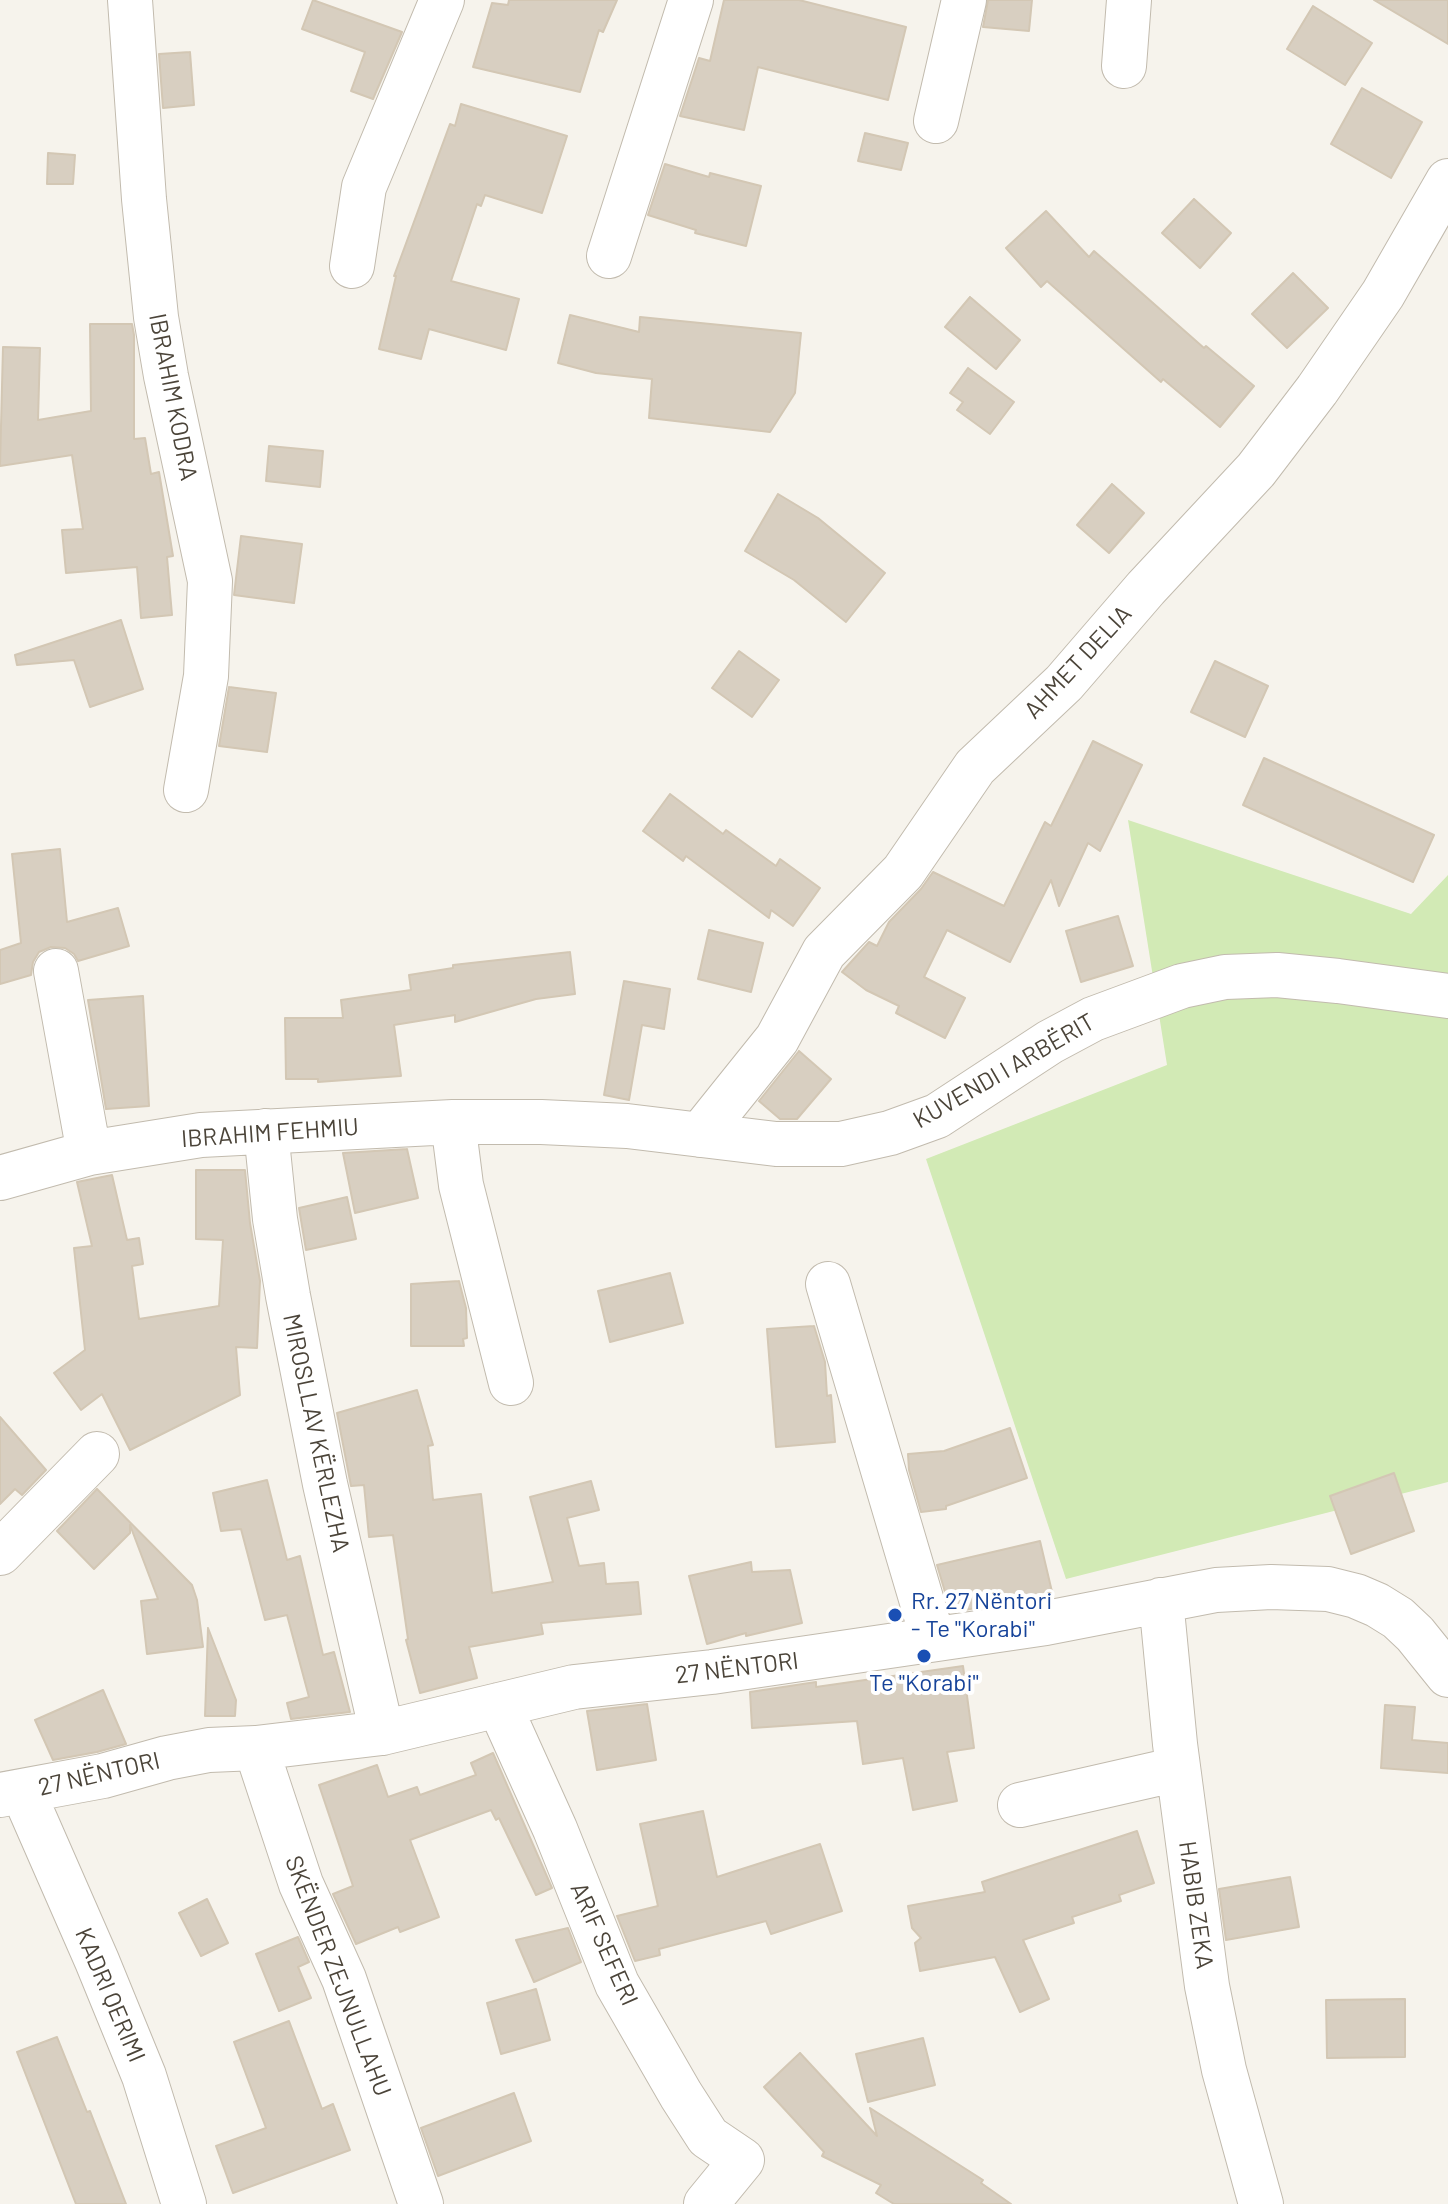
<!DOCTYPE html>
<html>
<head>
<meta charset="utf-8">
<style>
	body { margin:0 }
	canvas { display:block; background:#f6f3ec }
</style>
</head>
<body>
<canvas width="1448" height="2204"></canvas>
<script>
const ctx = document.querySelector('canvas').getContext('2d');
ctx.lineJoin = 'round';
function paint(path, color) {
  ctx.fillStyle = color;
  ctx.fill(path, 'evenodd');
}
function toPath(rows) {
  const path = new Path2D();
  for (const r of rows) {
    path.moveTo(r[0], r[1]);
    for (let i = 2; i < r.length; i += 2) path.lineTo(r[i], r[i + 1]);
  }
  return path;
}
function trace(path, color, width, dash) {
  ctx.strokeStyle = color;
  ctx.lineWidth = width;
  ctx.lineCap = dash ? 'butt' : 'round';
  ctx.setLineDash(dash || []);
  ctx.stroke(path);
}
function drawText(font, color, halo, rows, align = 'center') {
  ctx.font = font + ' Barlow,sans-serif';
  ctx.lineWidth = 8;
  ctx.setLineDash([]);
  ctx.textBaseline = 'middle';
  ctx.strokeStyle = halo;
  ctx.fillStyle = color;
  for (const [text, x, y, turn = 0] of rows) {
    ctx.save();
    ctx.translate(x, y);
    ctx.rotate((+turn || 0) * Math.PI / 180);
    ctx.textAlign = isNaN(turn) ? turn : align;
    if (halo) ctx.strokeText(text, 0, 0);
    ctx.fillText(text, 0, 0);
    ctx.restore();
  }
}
const green = toPath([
	[1128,820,1411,914,1448,875,1448,1482,1066,1579,926,1159,1167,1065]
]);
const building = toPath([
	[313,0,402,32,373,99,351,91,365,52,302,29,313,0],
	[509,0,617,0,603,32,599,30,580,92,473,67,492,3,508,5,509,0],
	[724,0,799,0,906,27,888,100,758,67,744,130,680,116,699,58,710,61,724,0],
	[988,0,1032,0,1029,31,983,27,988,0],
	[1374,0,1448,0,1448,44,1374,0],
	[1313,6,1372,43,1345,85,1287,49,1313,6],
	[190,52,194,105,163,108,159,54,190,52],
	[1362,88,1422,122,1391,178,1331,144,1362,88],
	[461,104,567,136,542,213,485,195,481,206,477,204,451,281,519,299,506,350,429,329,421,359,379,349,396,276,394,276,450,124,455,126,461,104],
	[865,133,908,143,901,170,858,161,865,133],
	[48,153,75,155,73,184,47,184,48,153],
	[665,164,709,177,710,173,761,186,746,246,695,233,696,230,648,215,665,164],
	[1194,199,1231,233,1200,268,1162,233,1194,199],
	[1046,211,1089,257,1094,251,1204,348,1206,346,1254,386,1220,427,1163,379,1161,382,1047,281,1041,287,1006,248,1046,211],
	[1293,273,1328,308,1287,348,1252,314,1293,273],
	[970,297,1020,340,996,369,945,327,970,297],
	[570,315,639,332,640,317,801,333,795,393,770,432,649,418,652,379,596,373,558,363,570,315],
	[90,324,132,324,134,335,134,439,145,438,151,474,159,472,173,556,167,557,172,615,141,618,137,567,66,573,62,530,83,529,72,455,0,466,3,347,40,348,38,420,91,411,90,324],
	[968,368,1014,402,990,434,957,410,963,402,950,393,968,368],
	[269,446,323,451,320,487,266,481,269,446],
	[1112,484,1144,513,1109,553,1077,525,1112,484],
	[778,494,818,518,885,573,846,622,794,580,745,551,778,494],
	[241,536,302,544,294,603,234,595,241,536],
	[121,620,143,689,90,707,74,660,17,665,15,655,121,620],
	[739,651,779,680,752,717,712,688,739,651],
	[1215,661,1268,686,1245,737,1191,712,1215,661],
	[229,687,276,693,267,752,219,746,229,687],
	[1093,741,1142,765,1100,851,1088,843,1059,906,1051,880,1010,962,947,930,924,977,965,998,945,1038,896,1013,899,1006,866,990,842,972,869,942,877,946,889,922,921,889,933,872,1004,906,1045,822,1051,826,1093,741],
	[1264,758,1434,835,1413,882,1243,805,1264,758],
	[670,794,723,834,726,830,776,866,780,859,820,888,793,926,771,910,769,918,686,856,683,861,643,831,670,794],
	[60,849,67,922,118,908,129,946,78,961,74,954,65,948,51,947,39,952,33,962,31,975,0,984,0,950,21,943,12,854,60,849],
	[1118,916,1133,966,1081,982,1066,931,1118,916],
	[709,930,763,943,751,992,698,979,709,930],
	[570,952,575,994,536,999,455,1022,455,1015,394,1025,401,1076,318,1082,318,1079,286,1079,285,1018,343,1018,341,1000,411,990,409,975,453,968,453,965,570,952],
	[624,981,670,989,664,1029,642,1025,629,1100,604,1095,624,981],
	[143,996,149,1106,106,1109,88,1000,143,996],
	[799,1051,831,1079,797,1119,780,1119,759,1101,799,1051],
	[407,1149,418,1198,355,1213,343,1153,407,1149],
	[196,1170,245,1170,250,1223,260,1281,257,1348,236,1347,240,1395,130,1450,102,1394,81,1410,54,1373,85,1350,74,1248,92,1246,77,1182,112,1175,127,1240,139,1238,143,1264,132,1266,139,1319,219,1306,223,1240,196,1239,196,1170],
	[347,1197,356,1239,306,1250,299,1208,347,1197],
	[670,1273,683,1323,610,1342,598,1291,670,1273],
	[459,1281,466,1308,467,1338,463,1339,464,1346,411,1346,411,1284,459,1281],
	[814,1326,825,1362,827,1396,831,1395,835,1442,776,1447,767,1329,814,1326],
	[417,1390,433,1445,428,1446,433,1500,481,1494,492,1593,553,1582,530,1497,591,1481,599,1510,567,1518,579,1566,604,1563,606,1584,638,1582,641,1614,541,1623,543,1634,469,1647,477,1678,420,1693,406,1640,408,1639,393,1535,369,1537,364,1485,351,1486,337,1413,417,1390],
	[0,1417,46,1470,22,1495,15,1489,0,1504,0,1417],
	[1010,1428,1027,1478,946,1506,946,1509,921,1512,909,1470,908,1454,944,1451,1010,1428],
	[1394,1473,1414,1531,1351,1554,1330,1496,1394,1473],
	[267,1480,287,1560,300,1556,323,1655,334,1652,350,1712,291,1719,287,1703,309,1697,287,1615,265,1620,241,1529,221,1531,213,1493,267,1480],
	[97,1489,192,1585,197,1600,203,1647,147,1654,141,1601,158,1599,130,1525,130,1533,94,1569,57,1531,97,1489],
	[1040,1541,1053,1596,951,1612,937,1565,1040,1541],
	[751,1562,752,1572,790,1570,802,1623,746,1636,746,1633,707,1644,689,1576,751,1562],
	[208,1628,236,1700,235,1716,205,1716,208,1628],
	[963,1666,974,1748,947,1752,957,1801,913,1810,903,1758,863,1764,857,1721,752,1728,750,1692,816,1682,816,1687,963,1666],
	[103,1690,126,1744,97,1752,53,1760,35,1720,103,1690],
	[647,1704,656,1760,597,1770,587,1711,647,1704],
	[1385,1705,1415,1707,1412,1740,1448,1743,1448,1773,1381,1768,1385,1705],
	[493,1753,552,1888,536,1895,499,1818,496,1820,491,1810,410,1840,439,1917,400,1932,398,1927,356,1944,333,1894,353,1886,319,1785,377,1765,388,1797,417,1787,420,1795,476,1775,471,1763,493,1753],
	[703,1811,717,1877,820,1844,842,1911,771,1934,766,1921,659,1949,660,1955,635,1961,617,1916,658,1906,640,1824,703,1811],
	[1137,1831,1154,1883,1119,1895,1121,1901,1072,1917,1074,1923,1023,1940,1049,1999,1020,2012,995,1957,920,1971,915,1943,921,1938,912,1928,908,1906,985,1892,982,1882,1137,1831],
	[1290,1877,1299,1927,1226,1940,1219,1889,1290,1877],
	[207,1899,228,1943,201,1956,179,1913,207,1899],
	[568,1928,581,1962,534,1982,516,1940,568,1928],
	[298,1937,309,1962,298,1967,311,1998,279,2011,256,1954,298,1937],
	[536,1989,550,2040,501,2054,487,2003,536,1989],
	[1405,1999,1405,2057,1327,2058,1326,2000,1405,1999],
	[289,2021,322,2109,333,2104,350,2150,233,2193,216,2146,266,2128,234,2042,289,2021],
	[57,2037,87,2112,90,2111,126,2204,76,2204,17,2052,57,2037],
	[923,2038,935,2085,868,2102,856,2054,923,2038],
	[800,2053,877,2136,870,2108,983,2180,981,2183,1011,2204,894,2204,876,2193,881,2185,822,2156,824,2152,764,2087,800,2053],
	[514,2093,531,2141,438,2176,421,2128,514,2093]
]);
const minor = toPath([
	[130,0,144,199,156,317,166,376,210,581,206,676,186,790],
	[1124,66,1129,0],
	[936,121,964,0],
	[609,256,691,0],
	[352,266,364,187,442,0],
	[56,971,89,1153],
	[453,1122,461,1185,511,1383],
	[266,1131,275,1219,288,1296,325,1484,382,1733],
	[700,1135,777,1039,824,952,903,872,975,767,1064,683,1146,588,1256,470,1317,390,1383,294,1448,181],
	[0,1178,89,1153,201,1135,453,1122,541,1122,627,1126,776,1144,841,1144,890,1133,937,1116,1050,1042,1093,1019,1182,986,1225,977,1277,975,1338,981,1448,996],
	[828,1284,933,1639],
	[0,1553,97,1454],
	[1161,1600,1175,1744,1207,1986,1224,2070,1261,2204],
	[499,1705,555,1829,617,1984,681,2095,708,2137,742,2160,706,2204],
	[256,1748,301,1884,344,1979,421,2204],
	[23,1792,97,1961,144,2076,184,2204],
	[0,1795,103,1776,167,1758,209,1750,256,1748,382,1733,574,1687,712,1672,1046,1623,1216,1590,1271,1587,1328,1589,1356,1596,1377,1605,1398,1618,1415,1634,1448,1675],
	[1020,1805,1178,1769]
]);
const markers = [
	[895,1615,8,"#1a4fb4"],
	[924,1656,8,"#1a4fb4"]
];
const streetNames = [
	["IBRAHIM KODRA",173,397,79],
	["AHMET DELIA",1078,662,-47],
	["KUVENDI I ARBËRIT",1004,1071,-30],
	["IBRAHIM FEHMIU",270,1133,-4],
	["MIROSLLAV KËRLEZHA",316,1433,78],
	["27 NËNTORI",737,1668,-7],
	["27 NËNTORI",99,1774,-13],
	["HABIB ZEKA",1196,1905,82],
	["ARIF SEFERI",604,1944,66],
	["SKËNDER ZEJNULLAHU",338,1976,69],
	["KADRI QERIMI",110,1995,67]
];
const transitNames = [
	["Rr. 27 Nëntori",911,1601],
	["- Te \"Korabi\"",911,1629],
	["Te \"Korabi\"",924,1683,"center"]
];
paint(green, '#d2eab5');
paint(building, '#d8cfc1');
trace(building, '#d3c7b4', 2);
trace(minor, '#c2bbae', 46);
trace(minor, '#fff', 44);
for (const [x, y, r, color] of markers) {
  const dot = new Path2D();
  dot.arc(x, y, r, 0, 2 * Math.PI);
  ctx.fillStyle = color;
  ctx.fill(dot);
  trace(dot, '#fff', 3);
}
drawText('24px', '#4b4439', '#fff', streetNames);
drawText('24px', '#164399', '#fff', transitNames, 'left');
</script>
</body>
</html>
